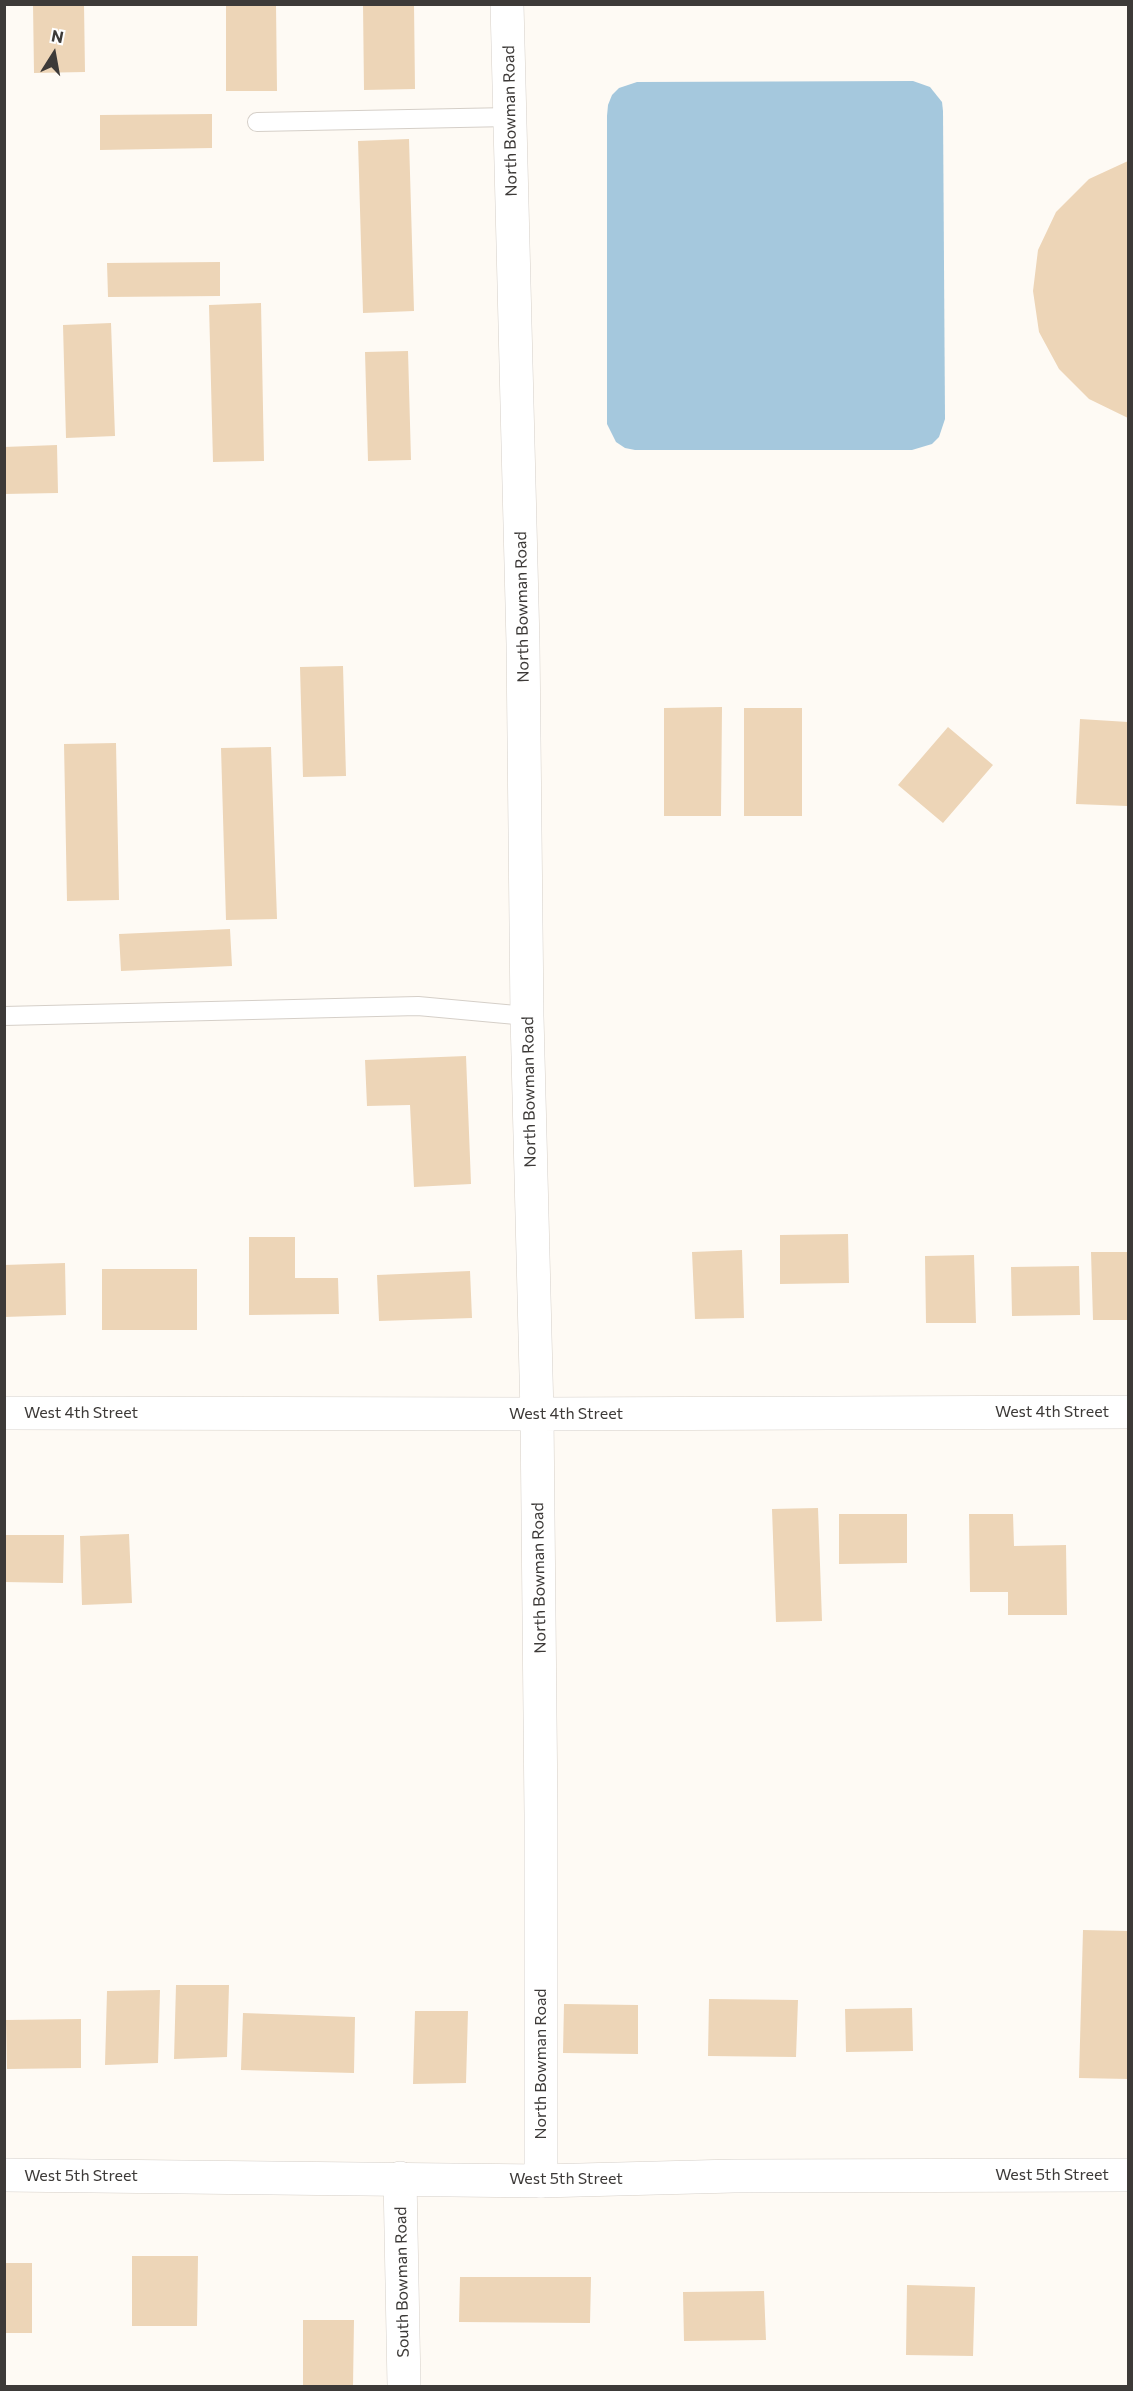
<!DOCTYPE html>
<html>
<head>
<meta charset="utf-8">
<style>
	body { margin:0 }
	#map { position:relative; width:1133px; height:2391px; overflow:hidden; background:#fefaf4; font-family:Commissioner,sans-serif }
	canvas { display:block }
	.frame { position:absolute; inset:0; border:6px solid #3d3a38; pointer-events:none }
	.north { position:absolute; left:24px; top:24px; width:60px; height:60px; -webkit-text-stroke:4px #fff; paint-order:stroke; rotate:11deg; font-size:16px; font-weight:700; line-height:24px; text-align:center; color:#3d3a38 }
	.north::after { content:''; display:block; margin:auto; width:21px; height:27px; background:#3d3a38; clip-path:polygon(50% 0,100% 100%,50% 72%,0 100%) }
</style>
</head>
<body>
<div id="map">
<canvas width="1133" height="2391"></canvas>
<div class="frame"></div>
<div class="north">N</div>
</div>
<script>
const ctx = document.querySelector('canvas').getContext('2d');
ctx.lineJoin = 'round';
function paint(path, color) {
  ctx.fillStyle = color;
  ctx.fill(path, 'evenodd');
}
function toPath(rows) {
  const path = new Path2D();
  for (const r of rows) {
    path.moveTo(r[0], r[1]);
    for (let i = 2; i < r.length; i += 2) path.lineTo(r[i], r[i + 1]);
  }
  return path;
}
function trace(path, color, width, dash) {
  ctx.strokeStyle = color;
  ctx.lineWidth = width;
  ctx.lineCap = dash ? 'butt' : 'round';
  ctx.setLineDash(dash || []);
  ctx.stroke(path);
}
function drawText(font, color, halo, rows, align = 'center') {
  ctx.font = font + ' Commissioner,sans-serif';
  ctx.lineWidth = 4.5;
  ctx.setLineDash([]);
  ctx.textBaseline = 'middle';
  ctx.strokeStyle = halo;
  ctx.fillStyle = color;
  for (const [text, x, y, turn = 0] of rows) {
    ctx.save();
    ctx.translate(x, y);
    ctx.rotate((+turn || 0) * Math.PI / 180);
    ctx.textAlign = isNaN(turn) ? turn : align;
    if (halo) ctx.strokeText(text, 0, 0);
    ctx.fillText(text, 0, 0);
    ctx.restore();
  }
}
const water = toPath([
	[913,81,930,87,942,102,943,111,945,419,939,437,932,444,912,450,635,450,625,448,616,442,607,424,607,116,608,105,612,95,619,88,637,82]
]);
const building = toPath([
	[33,4,84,4,85,72,34,73],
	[226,4,276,4,277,91,226,91],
	[363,4,414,4,415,89,364,90],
	[212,114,212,148,100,150,100,115],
	[409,139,414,311,363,313,358,141],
	[1128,161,1128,418,1089,399,1059,369,1039,332,1033,291,1038,250,1056,212,1089,179],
	[220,262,220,296,108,297,107,263],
	[261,303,264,461,213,462,209,305],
	[111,323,115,436,66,438,63,325],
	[408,351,411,460,368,461,365,352],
	[57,445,58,493,4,494,4,447],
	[343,666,346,776,303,777,300,667],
	[722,707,721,816,664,816,664,708],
	[744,708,802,708,802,816,744,816],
	[1080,719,1128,722,1127,806,1076,804],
	[948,727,993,765,943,823,898,785],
	[116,743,119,900,67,901,64,744],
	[271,747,277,919,226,920,221,748],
	[230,929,232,966,121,971,119,934],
	[466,1056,471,1184,414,1187,410,1105,367,1106,365,1060],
	[848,1234,849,1283,780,1284,780,1235],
	[249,1237,295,1237,295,1278,338,1278,339,1314,249,1315],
	[742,1250,744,1318,695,1319,692,1252],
	[1091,1252,1128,1252,1128,1320,1093,1320],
	[974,1255,976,1323,926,1323,925,1256],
	[65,1263,66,1315,4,1317,4,1265],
	[1079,1266,1080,1315,1012,1316,1011,1267],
	[102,1269,197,1269,197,1330,102,1330],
	[470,1271,472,1318,379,1321,377,1275],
	[818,1508,822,1621,776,1622,772,1509],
	[839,1514,907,1514,907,1563,839,1564],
	[969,1514,1013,1514,1014,1546,1066,1545,1067,1615,1008,1615,1008,1592,970,1592],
	[129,1534,132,1603,82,1605,80,1536],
	[4,1535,64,1535,63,1583,4,1582],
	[1083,1930,1128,1931,1128,2079,1079,2078],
	[176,1985,229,1985,227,2057,174,2059],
	[160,1990,158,2063,105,2065,107,1991],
	[709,1999,798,2000,796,2057,708,2056],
	[564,2004,638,2005,638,2054,563,2053],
	[912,2008,913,2051,846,2052,845,2009],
	[415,2011,468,2011,466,2083,413,2084],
	[243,2013,355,2017,354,2073,241,2070],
	[81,2019,81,2068,7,2069,6,2020],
	[132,2256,198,2256,197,2326,132,2326],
	[4,2263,32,2263,32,2333,4,2333],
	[460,2277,591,2277,590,2323,459,2322],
	[907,2285,975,2287,973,2356,906,2355],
	[764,2291,766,2340,684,2341,683,2292],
	[303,2320,354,2320,353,2386,303,2386]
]);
const service = toPath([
	[257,122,510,117],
	[4,1016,418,1006,527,1016]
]);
const minor = toPath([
	[507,4,523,644,527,1016,537,1414,541,1814,541,2181],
	[4,1413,537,1414,1128,1412],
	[400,2178,404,2386]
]);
const tertiary = toPath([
	[4,2175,541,2181,734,2176,1128,2175]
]);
const streetNames = [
	["North Bowman Road",510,121,-91],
	["North Bowman Road",522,607,-91],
	["North Bowman Road",529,1092,-91],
	["West 4th Street",1052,1412],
	["West 4th Street",81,1413],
	["West 4th Street",566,1414],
	["North Bowman Road",539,1578,-91],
	["North Bowman Road",541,2064,-90],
	["West 5th Street",1052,2175],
	["West 5th Street",81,2176],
	["West 5th Street",566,2179],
	["South Bowman Road",402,2282,-91]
];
paint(water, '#a5c8dd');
paint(building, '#edd5b7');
trace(service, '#d5cfc8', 20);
trace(minor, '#d5cfc8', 34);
trace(tertiary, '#d5cfc8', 34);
trace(service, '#fff', 18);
trace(minor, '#fff', 33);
trace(tertiary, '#fff', 33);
drawText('16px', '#3d3a38', '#fff', streetNames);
</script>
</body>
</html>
